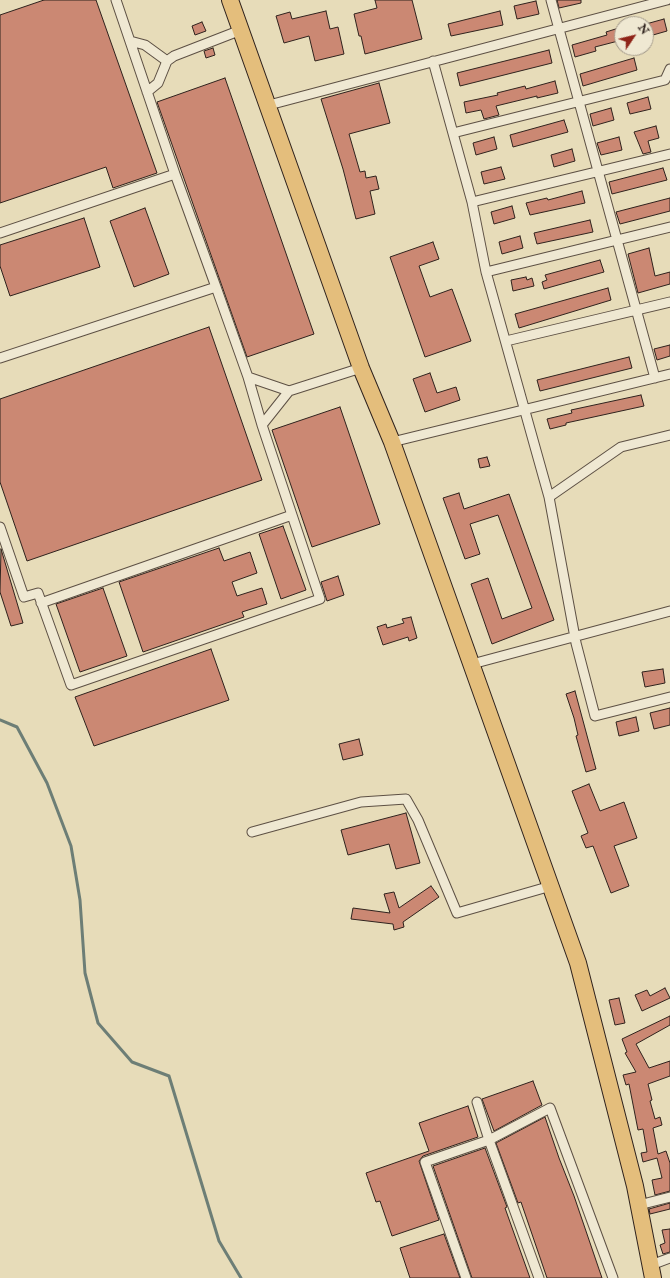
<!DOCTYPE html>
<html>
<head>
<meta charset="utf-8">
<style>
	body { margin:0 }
	#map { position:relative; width:670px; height:1278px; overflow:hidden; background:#e7dcb9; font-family:"IM FELL Double Pica",serif }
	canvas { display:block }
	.north { position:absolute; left:614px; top:16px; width:40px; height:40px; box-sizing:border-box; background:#efe8d2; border:1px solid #a2998a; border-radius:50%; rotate:55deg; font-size:11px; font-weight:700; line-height:16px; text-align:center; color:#2f221d }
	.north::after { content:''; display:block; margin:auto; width:14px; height:18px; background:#8f2418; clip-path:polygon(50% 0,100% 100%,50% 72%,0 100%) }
</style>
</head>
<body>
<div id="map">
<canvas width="670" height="1278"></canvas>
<div class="north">N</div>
</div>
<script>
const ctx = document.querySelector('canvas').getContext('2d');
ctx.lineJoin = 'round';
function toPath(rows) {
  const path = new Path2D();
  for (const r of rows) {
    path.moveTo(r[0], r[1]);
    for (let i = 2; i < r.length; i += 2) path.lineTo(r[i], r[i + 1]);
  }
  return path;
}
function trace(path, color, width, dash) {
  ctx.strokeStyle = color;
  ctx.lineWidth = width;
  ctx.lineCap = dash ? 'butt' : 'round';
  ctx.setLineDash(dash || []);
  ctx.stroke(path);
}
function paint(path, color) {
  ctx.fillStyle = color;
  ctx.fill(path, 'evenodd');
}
const stream = toPath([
	[0,720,17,727,47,783,71,846,80,900,85,973,98,1023,132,1062,169,1076,219,1241,241,1278]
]);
const building = toPath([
	[44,0,96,0,157,173,113,188,106,167,0,203,0,15,44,0],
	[375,0,412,0,422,39,365,54,361,36,359,36,354,14,377,8,375,0],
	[557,0,581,0,581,3,559,8,557,0],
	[536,1,539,14,517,19,514,6,536,1],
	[326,11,330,29,338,27,344,54,315,61,309,36,284,43,276,16,290,12,292,19,326,11],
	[500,11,503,25,451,36,448,24,500,11],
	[664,19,667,31,646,37,646,24,664,19],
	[202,22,206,31,195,35,192,26,202,22],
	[622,27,622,40,595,47,596,51,575,57,572,45,607,35,606,32,622,27],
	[213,48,215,55,206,58,204,51,213,48],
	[549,50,552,63,460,86,457,73,549,50],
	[634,58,637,70,583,86,580,74,634,58],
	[225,78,314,334,247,357,157,102,225,78],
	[555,81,558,93,537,98,537,96,496,106,499,115,484,119,481,110,466,113,464,102,498,95,497,93,525,86,526,89,555,81],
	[379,83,390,123,349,134,360,172,365,171,366,178,376,176,379,189,370,191,375,214,356,219,343,169,321,99,379,83],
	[648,97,651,109,630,114,627,103,648,97],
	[611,108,614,120,593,126,590,114,611,108],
	[564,120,568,132,513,147,510,135,564,120],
	[656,126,659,138,648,141,651,152,643,154,634,132,656,126],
	[494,137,497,149,476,155,473,143,494,137],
	[619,137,622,150,601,155,597,143,619,137],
	[572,149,575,161,554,167,551,155,572,149],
	[501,167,505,179,484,184,481,172,501,167],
	[663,168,667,180,612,194,609,182,663,168],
	[582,191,585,203,530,215,526,203,547,198,548,200,582,191],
	[670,198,670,211,620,224,616,212,670,198],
	[512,206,515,218,494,224,491,212,512,206],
	[145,208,169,274,134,287,110,221,145,208],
	[84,218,100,267,10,296,0,266,0,245,84,218],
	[590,220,593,232,537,244,534,233,590,220],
	[520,236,523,248,502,254,499,242,520,236],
	[433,242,439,259,419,266,430,297,452,289,471,341,425,357,390,257,433,242],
	[649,248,655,276,670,272,670,284,638,293,628,254,649,248],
	[600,260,604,272,544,289,542,282,547,280,545,275,600,260],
	[526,277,527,280,532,278,534,286,513,291,511,280,526,277],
	[608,288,611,300,519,328,515,314,608,288],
	[209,327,262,480,27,561,0,482,0,399,209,327],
	[670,345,670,356,657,360,654,349,670,345],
	[629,357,632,368,540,391,537,380,629,357],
	[430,373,437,393,456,387,460,400,425,412,413,379,430,373],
	[641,395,644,406,566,423,566,425,550,429,547,419,572,413,571,410,641,395],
	[340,407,380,524,312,547,272,430,340,407],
	[487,457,490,466,480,468,478,459,487,457],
	[459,493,464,509,509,494,554,620,492,644,471,584,488,578,502,619,532,608,498,515,470,524,480,554,465,559,443,498,459,493],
	[283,526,306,590,281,599,259,534,283,526],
	[219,548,224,561,250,552,257,573,232,582,237,596,262,588,267,604,242,612,244,617,143,652,119,582,219,548],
	[1,549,23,623,11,626,0,592,1,549],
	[338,576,344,595,327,601,321,582,338,576],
	[103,588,127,656,80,672,56,604,103,588],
	[411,617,417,638,409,641,408,637,383,645,377,627,386,624,387,628,404,623,402,619,411,617],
	[211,649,229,700,94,746,75,697,211,649],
	[663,669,665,683,645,687,642,672,663,669],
	[575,691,596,769,586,772,576,736,578,735,574,718,566,694,575,691],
	[670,708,670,725,654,729,650,713,670,708],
	[636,717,639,731,619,736,616,722,636,717],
	[359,739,363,755,343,760,339,744,359,739],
	[589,784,600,811,624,802,637,838,614,846,629,886,611,893,593,846,586,848,581,836,588,833,572,791,589,784],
	[406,813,420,863,396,869,389,844,348,855,341,830,406,813],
	[431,886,439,897,403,922,404,927,394,930,393,924,351,919,353,908,390,913,384,894,394,892,399,908,431,886],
	[665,988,670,998,642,1011,635,995,647,990,650,996,665,988],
	[619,998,625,1023,615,1025,609,1000,619,998],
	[670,1016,670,1025,636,1044,649,1068,670,1061,670,1076,648,1084,652,1100,650,1101,655,1119,660,1117,662,1125,653,1128,658,1154,666,1151,670,1163,670,1191,655,1195,652,1180,662,1178,657,1158,643,1162,641,1153,647,1152,643,1129,638,1130,629,1084,626,1085,623,1075,636,1072,625,1053,627,1052,622,1039,670,1016],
	[533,1081,542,1105,494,1131,482,1099,533,1081],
	[468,1106,478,1137,423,1156,419,1161,439,1220,392,1236,380,1201,376,1202,366,1173,429,1151,419,1123,468,1106],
	[545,1117,559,1158,574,1196,602,1278,547,1278,521,1202,518,1203,496,1143,545,1117],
	[485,1148,507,1207,505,1208,530,1278,472,1278,433,1166,485,1148],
	[670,1203,670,1209,650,1214,649,1209,670,1203],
	[670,1229,670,1252,663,1254,660,1245,665,1243,662,1230,670,1229],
	[444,1234,460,1278,410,1278,400,1248,444,1234]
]);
const street = toPath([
	[116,0,175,174],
	[551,0,655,378],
	[130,41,145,45,167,61],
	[433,61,472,202,486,272,549,497,576,643,595,716,670,697],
	[147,92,158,83,167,61,174,56,241,30],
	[269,105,667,0],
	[453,133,665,80,670,69],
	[472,202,670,154],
	[0,233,175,174,216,287],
	[486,272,670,227],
	[506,341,670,302],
	[0,358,216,287,248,377,289,391],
	[248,377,262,425],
	[392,442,670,374],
	[549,497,621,447,670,435],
	[0,527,24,597,38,593,71,685,320,599,262,425,289,391,361,368],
	[41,603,292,515],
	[472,664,670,611],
	[252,832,361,802,406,799,418,820,457,913,551,886],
	[477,1102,489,1140,550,1108,613,1278],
	[639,1205,670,1197],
	[651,1265,670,1258],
	[466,1278,425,1162,489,1140,539,1278]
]);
const highway = toPath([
	[230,0,361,368,392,442,578,963,635,1186,653,1278]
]);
trace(stream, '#6d7e76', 3);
paint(building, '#cb8873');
trace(building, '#2f221d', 1);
trace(street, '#5d5044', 11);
trace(highway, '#2f221d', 18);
trace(street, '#efe8d2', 9);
trace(highway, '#e4be7c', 16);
</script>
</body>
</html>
